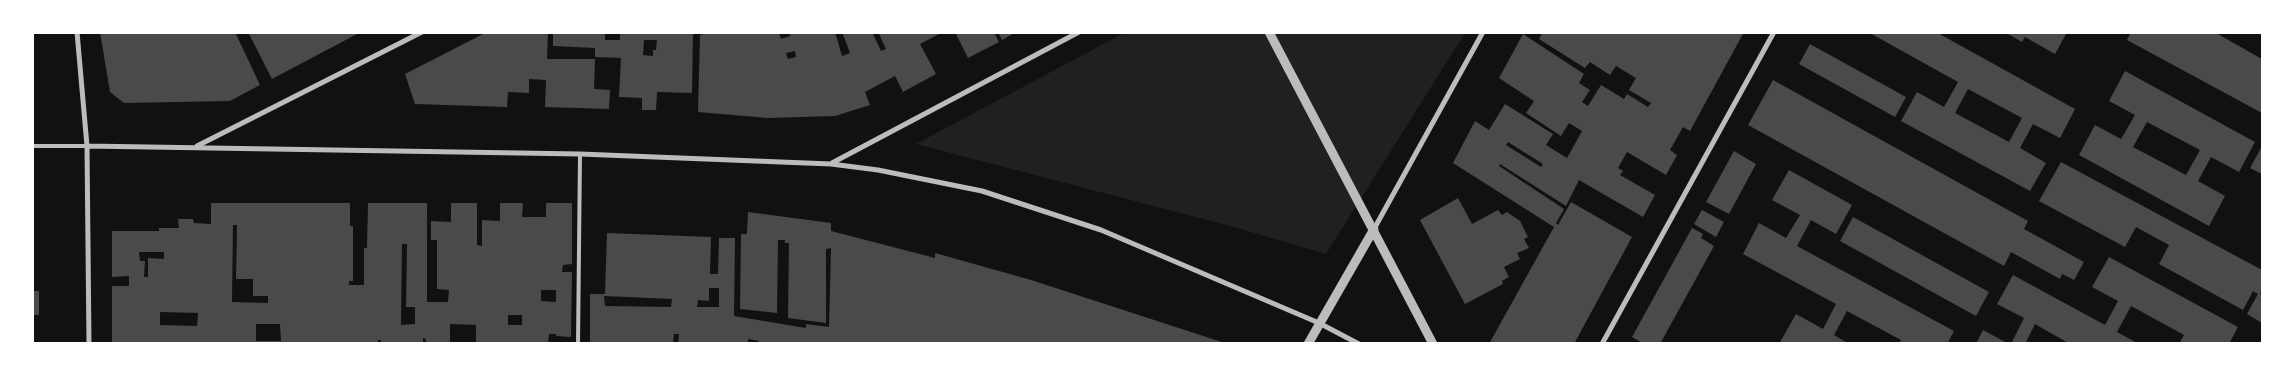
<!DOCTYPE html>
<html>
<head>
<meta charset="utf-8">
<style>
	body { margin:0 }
	#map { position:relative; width:2295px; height:376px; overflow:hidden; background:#111; font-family:"Fira Sans Condensed",sans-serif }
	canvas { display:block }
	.frame { position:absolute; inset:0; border:34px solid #fff; pointer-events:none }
</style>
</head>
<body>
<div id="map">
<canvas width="2295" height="376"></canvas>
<div class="frame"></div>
</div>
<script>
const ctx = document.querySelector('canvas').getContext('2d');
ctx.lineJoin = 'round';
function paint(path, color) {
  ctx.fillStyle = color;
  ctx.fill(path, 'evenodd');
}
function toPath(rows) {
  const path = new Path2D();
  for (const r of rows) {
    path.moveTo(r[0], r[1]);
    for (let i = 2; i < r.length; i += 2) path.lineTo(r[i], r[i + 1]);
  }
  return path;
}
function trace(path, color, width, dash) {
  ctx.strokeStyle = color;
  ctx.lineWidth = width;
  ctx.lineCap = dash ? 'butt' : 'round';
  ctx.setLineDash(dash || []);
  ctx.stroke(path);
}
const green = toPath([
	[1124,33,1465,33,1326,254,1234,227,916,144]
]);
const building = toPath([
	[100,32,235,32,260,85,230,101,124,103,110,92],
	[248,32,356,32,357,34,272,79],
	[487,32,548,32,547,59,595,59,594,89,610,90,609,109,545,107,546,80,529,79,529,93,508,92,507,107,415,104,405,74],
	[553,32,605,32,605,40,620,40,620,32,693,32,692,93,657,92,656,110,642,110,642,98,619,97,621,58,595,57,595,48,553,46],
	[644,40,657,40,656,50,653,50,653,56,643,55],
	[712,32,779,32,781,39,790,36,789,32,835,32,842,56,850,53,842,32,872,32,881,51,886,49,879,34,883,32,938,32,939,34,920,44,936,74,903,92,895,76,865,92,870,105,835,116,768,118,698,112,700,35],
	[795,51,796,57,788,59,786,53],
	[955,32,994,32,999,42,968,58],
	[998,32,1016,32,1002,40],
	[1543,32,1744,32,1690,131,1683,127,1670,150,1677,155,1666,175,1627,152,1618,168,1623,171,1620,175,1655,195,1643,217,1579,180,1566,206,1500,164,1499,166,1564,209,1556,223,1558,225,1571,202,1632,237,1574,344,1489,344,1554,227,1453,163,1475,121,1489,130,1505,104,1553,134,1546,145,1567,158,1582,131,1569,123,1561,136,1526,113,1534,101,1499,78,1523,34,1584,74,1579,83,1590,90,1582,102,1588,106,1601,85,1624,99,1627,94,1648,107,1651,103,1629,90,1636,78,1616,66,1610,75,1590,62,1585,68,1539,39],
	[1508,142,1543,164,1541,167,1506,145],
	[1868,32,1936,32,2075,109,2060,138,2033,124,2020,148,2046,163,2030,191,1901,121,1917,92,1944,107,1958,82],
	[1968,89,2022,118,2009,142,1955,113],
	[2009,32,2063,32,2066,34,2055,54,2025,37,2022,42,2008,34],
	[2131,32,2214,32,2262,59,2262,113,2127,40],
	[1810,44,1906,97,1895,117,1799,64],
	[2125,71,2255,142,2239,172,2211,157,2198,181,2225,196,2209,226,2079,155,2095,125,2121,139,2135,115,2109,101],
	[2147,122,2200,150,2186,175,2133,147],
	[1773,80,2028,221,2024,229,2084,262,2074,280,2062,274,2060,279,2011,252,2004,266,1748,125],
	[2261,148,2262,149,2262,174,2250,168],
	[1734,151,1756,164,1729,214,1706,202],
	[2061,162,2262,270,2262,289,2260,294,2262,296,2262,323,2247,314,2258,294,2253,291,2243,310,2159,264,2169,245,2136,227,2125,247,2039,201],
	[1789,170,1852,205,1836,234,1811,220,1797,246,1954,331,1947,344,1899,344,1901,340,1847,311,1834,335,1849,344,1779,344,1796,314,1823,329,1836,304,1743,254,1759,223,1786,238,1800,215,1772,200],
	[1458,198,1472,224,1498,210,1502,215,1507,212,1520,221,1528,237,1524,239,1529,248,1517,253,1520,259,1504,267,1509,277,1502,281,1503,284,1465,304,1420,220],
	[211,203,350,203,350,226,353,226,353,281,349,281,349,285,364,285,364,248,367,248,368,203,427,203,427,302,448,302,449,290,437,289,437,240,431,240,431,221,451,222,451,203,477,203,477,245,482,246,482,220,500,221,500,203,523,203,522,217,546,217,546,203,572,203,572,264,563,265,562,272,572,272,571,337,556,336,556,334,549,334,548,344,476,344,476,325,450,324,450,344,426,344,426,339,423,338,423,344,381,344,381,340,378,340,378,344,112,344,112,286,129,286,129,276,112,277,112,231,159,231,159,228,179,228,178,219,193,219,194,223,211,224],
	[233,225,237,225,236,279,253,279,253,296,268,296,268,303,232,302],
	[402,244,407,244,406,307,415,307,415,324,401,325],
	[139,252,164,252,164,259,148,258,148,277,144,277,145,261,140,261],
	[541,290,556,290,556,302,541,301],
	[160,312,198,313,197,326,160,325],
	[508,315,522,315,522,325,508,325],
	[256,324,280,324,281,341,256,341],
	[1702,210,1724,222,1716,237,1694,224],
	[748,212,831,223,831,231,935,258,935,253,1031,280,1228,344,758,344,759,341,748,339,748,344,678,344,679,334,674,334,673,344,590,344,590,294,605,294,607,233,711,237,710,274,718,274,719,238,735,238,734,316,806,328,806,324,829,327,831,248,826,249,826,323,788,318,789,243,785,243,785,240,778,240,777,313,740,309,741,234,747,234],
	[709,288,719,288,719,307,697,307,698,300,709,301],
	[604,296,672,299,671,307,605,306],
	[1853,217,1989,292,1976,316,1840,241],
	[1692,228,1703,234,1701,238,1714,246,1660,344,1644,344,1632,337],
	[2109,257,2238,327,2229,344,2179,344,2184,335,2131,306,2117,332,2139,344,2070,344,2035,324,2025,344,2011,344,2024,318,1997,304,2013,275,2105,325,2118,301,2092,287],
	[32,291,39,291,39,315,32,315],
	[1983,330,2009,344,1976,344]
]);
const service = toPath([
	[32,146,87,146],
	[578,344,580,154]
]);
const minor = toPath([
	[77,32,87,146,89,344],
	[87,146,580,154,831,164,878,170,982,191,1101,230,1319,323,1359,344],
	[197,146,422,32],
	[832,163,1079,32],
	[1374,229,1483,32],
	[1602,344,1774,32]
]);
const tertiary = toPath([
	[1269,32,1433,344],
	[1308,344,1374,229]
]);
paint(green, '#202020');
paint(building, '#4a4a4a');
trace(service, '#bcbcbc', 4);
trace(minor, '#bcbcbc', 5);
trace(tertiary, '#bcbcbc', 9);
</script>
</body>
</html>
